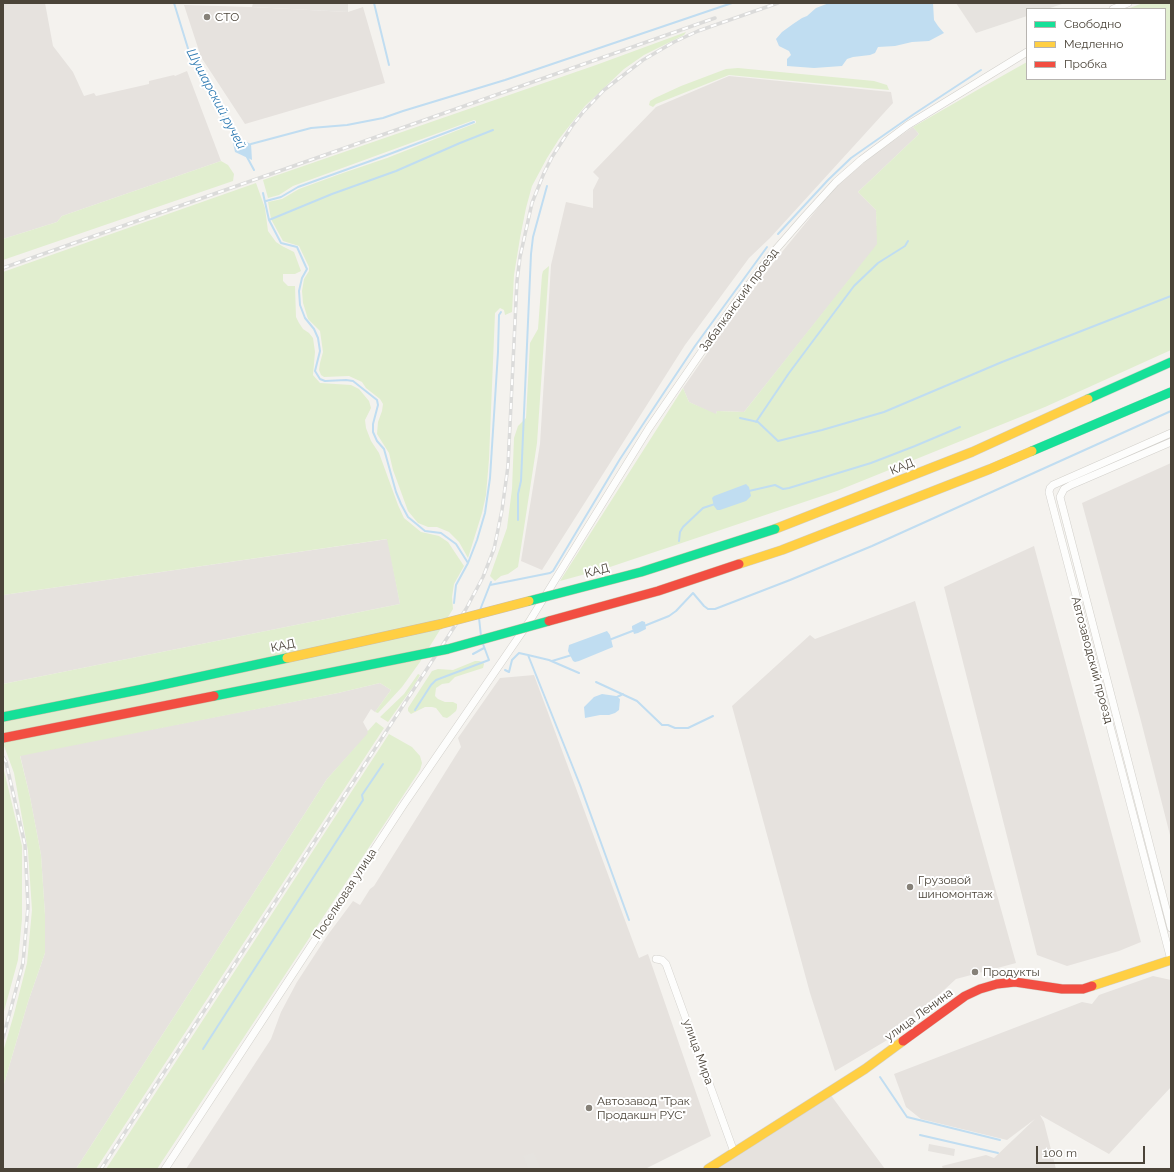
<!DOCTYPE html>
<html>
<head>
<meta charset="utf-8">
<style>
	body { margin:0 }
	#map { position:relative; width:1174px; height:1172px; overflow:hidden; background:#f4f2ee; font-family:Raleway,sans-serif }
	canvas { display:block }
	.frame { position:absolute; inset:0; border:4px solid #4b4439; pointer-events:none }
	.legend { position:absolute; left:1026px; top:8px; width:140px; height:72px; box-sizing:border-box; background:#fff; border:1px solid #b7b4b0; margin:0; padding:5px 7px; list-style:none; font-size:12px; color:#4b4439 }
	.legend li { display:flex; align-items:center; gap:8px; height:20px }
	.legend b { width:20px; border:1px solid #b7b4b0 }
	.scale { position:absolute; left:1036px; top:1146px; width:109px; height:18px; box-sizing:border-box; border:2px solid #4b4439; border-top:0; padding-left:5px; font-size:12px; line-height:14px; white-space:nowrap; color:#4b4439; -webkit-text-stroke:3px #fff; paint-order:stroke }
</style>
</head>
<body>
<div id="map">
<canvas width="1174" height="1172"></canvas>
<div class="frame"></div>
<ul class="legend">
<li><b style="height:5px;background:#16e098"></b>Свободно</li>
<li><b style="height:5px;background:#ffcf43"></b>Медленно</li>
<li><b style="height:5px;background:#f24e42"></b>Пробка</li>
</ul>
<div class="scale">100 m</div>
</div>
<script>
const ctx = document.querySelector('canvas').getContext('2d');
ctx.lineJoin = 'round';
function paint(path, color) {
  ctx.fillStyle = color;
  ctx.fill(path, 'evenodd');
}
function toPath(rows) {
  const path = new Path2D();
  for (const r of rows) {
    path.moveTo(r[0], r[1]);
    for (let i = 2; i < r.length; i += 2) path.lineTo(r[i], r[i + 1]);
  }
  return path;
}
function trace(path, color, width, dash) {
  ctx.strokeStyle = color;
  ctx.lineWidth = width;
  ctx.lineCap = dash ? 'butt' : 'round';
  ctx.setLineDash(dash || []);
  ctx.stroke(path);
}
function drawText(font, color, halo, rows, align = 'center') {
  ctx.font = font + ' Raleway,sans-serif';
  ctx.lineWidth = 4;
  ctx.setLineDash([]);
  ctx.textBaseline = 'middle';
  ctx.strokeStyle = halo;
  ctx.fillStyle = color;
  for (const [text, x, y, turn = 0] of rows) {
    ctx.save();
    ctx.translate(x, y);
    ctx.rotate((+turn || 0) * Math.PI / 180);
    ctx.textAlign = isNaN(turn) ? turn : align;
    if (halo) ctx.strokeText(text, 0, 0);
    ctx.fillText(text, 0, 0);
    ctx.restore();
  }
}
const industrial = toPath([
	[3,3,45,3,53,46,73,72,84,96,94,93,96,96,149,84,149,81,174,75,175,76,187,71,221,161,62,216,57,222,3,239],
	[184,5,252,7,348,12,363,7,385,83,245,124,201,57],
	[729,76,891,92,893,103,770,238,749,258,685,345,542,570,521,561,540,444,551,265,566,202,593,208,593,190,599,178,593,172,656,107],
	[913,127,919,134,858,192,876,210,878,244,744,412,717,411,716,415,689,402,683,388,729,322,777,258,836,186,876,153],
	[1171,463,1171,839,1141,721,1082,503],
	[388,539,400,604,3,684,3,595],
	[1034,546,1141,942,1119,951,1067,966,1037,955,944,587],
	[915,601,1016,963,956,979,894,1036,835,1071,810,993,732,706,810,635,815,639],
	[534,675,639,958,648,954,711,1136,645,1169,186,1169,271,1039,281,1012,297,982,327,936,353,901,360,905,370,889,374,886,461,747,458,738,500,678],
	[380,683,391,690,375,712,371,709,363,722,369,733,327,779,76,1169,3,1169,3,1087,28,1002,45,953,45,915,41,855,30,797,20,755,338,693],
	[1153,976,1171,980,1171,1087,1109,1154,1040,1115,1044,1122,1056,1169,943,1169,942,1166,986,1155,994,1158,1035,1119,1007,1140,921,1119,906,1107,894,1074,1082,1002,1092,1004,1099,995],
	[830,1094,885,1169,714,1169]
]);
const green = toPath([
	[1143,3,1171,3,1171,350,1045,407,837,491,604,569,560,581,683,388,689,402,716,414,717,411,744,412,877,244,876,210,858,192,919,134,913,127,979,89,1027,62,1027,79,1165,79,1165,9,1127,9],
	[686,32,684,35,644,55,624,69,585,106,559,139,547,158,532,186,526,208,520,238,514,275,512,312,505,315,504,310,500,308,495,313,489,459,486,495,482,513,468,558,459,542,449,532,437,527,428,527,418,523,408,511,393,470,389,453,377,434,378,422,382,411,383,404,380,399,366,388,362,382,349,376,324,377,321,375,319,370,320,363,323,352,320,331,308,319,303,303,302,291,304,279,309,271,309,267,299,246,283,241,271,219,268,202,282,199,299,189,340,174,387,158,476,123,476,121,474,120,293,186,279,195,268,198,263,180,596,65],
	[738,68,874,81,887,85,889,90,729,75,656,104,653,107,649,105,650,101,655,98,681,86,726,69],
	[221,161,228,165,234,174,233,181,3,260,3,239,57,222,62,216],
	[256,183,265,208,268,231,276,242,282,246,294,252,301,271,295,274,283,274,283,281,288,286,295,286,296,317,299,323,303,329,309,333,313,338,315,352,313,375,320,383,351,385,359,389,369,401,371,408,365,420,366,428,371,441,379,453,398,505,404,518,421,532,439,536,448,542,464,566,454,584,452,597,453,609,420,662,402,687,378,713,375,712,391,690,380,683,338,693,20,756,30,797,41,855,45,915,45,953,28,1002,3,1087,3,1052,14,1014,27,963,32,910,28,851,14,773,3,743,3,684,400,604,387,539,3,595,3,272],
	[549,266,537,443,518,567,508,574,501,576,495,581,490,576,507,528,512,489,514,438,518,426,526,418,530,343,538,329,542,275,543,271],
	[475,661,479,661,483,662,484,664,483,668,455,677,449,683,442,684,436,688,435,696,438,699,445,702,453,702,457,704,457,708,456,711,450,716,447,718,443,717,436,708,432,707,425,707,411,714,408,711,408,708,432,671,438,669,453,670],
	[418,674,420,675,415,684,388,722,380,717,404,694],
	[376,722,384,728,96,1169,76,1169,327,779,368,733,367,732],
	[389,734,412,747,420,756,422,763,420,770,157,1169,106,1169],
	[3,766,22,846,22,919,18,960,3,1015]
]);
const parking = toPath([
	[253,3,348,3,348,12,252,7],
	[956,3,1065,3,1047,9,1027,9,1027,16,976,33],
	[929,1144,955,1149,954,1156,928,1151],
	[534,1152,541,1169,528,1169,523,1156]
]);
const water = toPath([
	[829,3,933,3,934,20,938,26,944,33,929,41,912,42,895,46,878,47,875,53,870,55,853,57,847,59,842,66,814,68,787,66,787,59,791,55,789,51,779,46,776,39,782,32,793,24,802,18,807,16,816,8],
	[242,140,251,144,252,160,235,152,233,143],
	[746,484,749,487,751,496,746,501,720,510,717,510,714,506,712,498,714,496],
	[642,621,645,622,646,629,638,633,634,634,632,628,632,626],
	[607,631,610,635,613,647,579,661,575,662,573,661,568,651,569,645],
	[602,694,616,696,620,699,619,710,615,713,609,715,600,715,585,718,584,707,594,697]
]);
const stream = toPath([
	[174,3,190,55,223,116,240,142],
	[374,3,389,65],
	[251,144,311,128,347,125,383,118,403,111,505,80,732,3],
	[247,157,254,170],
	[263,193,269,220,281,243,297,247,306,267,307,269,302,278,299,291,300,305,305,318,314,329,318,338,320,351,315,371,320,379,325,381,346,380,353,381,377,400,378,405,373,424,373,432,377,441,384,449,396,492,401,504,408,517,425,531,441,533,456,544,468,563,456,585,454,603],
	[266,201,281,197,298,187,387,155,474,122],
	[269,220,332,194,396,171,460,143,493,130],
	[778,234,828,180,851,158,914,114,981,70],
	[740,418,758,422,778,441,822,430,884,412,1002,362,1171,296],
	[756,422,789,373,854,286,878,263,905,246,908,241],
	[749,491,775,485,783,489,789,488,871,463,915,446,960,427],
	[518,520,518,494,521,481,531,254,533,237,547,186],
	[679,541,680,532,683,527,703,508,715,504],
	[468,563,477,540,485,513,490,478,498,352,499,315,501,312],
	[490,585,550,573,553,571,620,459,663,394,695,346,767,247],
	[480,610,491,582],
	[479,618,481,636],
	[644,626,669,616,676,611,693,593,704,606,708,609,715,609,790,580,872,546,1171,411],
	[609,640,635,630],
	[473,654,484,648],
	[552,661,572,655],
	[505,670,509,672,512,660,519,653,528,655],
	[579,673,549,660,528,655,580,785,629,920],
	[596,682,637,701,662,725,668,725,675,728,688,728,713,716],
	[615,698,623,694],
	[415,710,431,685,436,680,489,660,483,644],
	[203,1049,363,800,362,795,383,764],
	[880,1077,907,1117,1000,1140],
	[920,1135,998,1153]
]);
const street = toPath([
	[1113,9,1128,3],
	[1171,442,1071,485,1064,489,1060,497,1171,928],
	[656,959,662,960,666,964,734,1152],
	[1171,960,1049,492,1050,488,1053,485,1171,433],
	[165,1169,404,804,529,622,649,428,733,306,771,255,805,216,836,182,861,160,908,125,1027,52]
]);
const fast = toPath([
	[1088,399,1171,362],
	[1032,451,1171,392]
]);
const slow = toPath([
	[775,529,972,452,1088,399],
	[739,564,782,550,990,469,1032,451],
	[1092,986,1171,960],
	[708,1169,865,1069,903,1041]
]);
const jam = toPath([
	[903,1041,965,996,980,989,997,984,1015,982,1062,989,1083,989,1092,986]
]);
const rail = toPath([
	[3,268,715,18],
	[3,757,6,762,25,845,28,907,23,963,3,1038],
	[101,1169,466,609,483,577,494,549,502,510,508,466,517,281,520,257,532,203,544,173,552,157,572,126,584,111,604,90,643,60,674,42,698,31,778,3]
]);
const fastBridge = toPath([
	[529,601,641,572,775,529],
	[214,696,448,649,549,621],
	[3,717,143,689,287,658]
]);
const slowBridge = toPath([
	[287,658,441,624,529,601]
]);
const jamBridge = toPath([
	[549,621,658,591,739,564],
	[3,738,214,696]
]);
const markers = [
	[207,17,4,"#868178"],
	[910,887,4,"#868178"],
	[975,972,4,"#868178"],
	[589,1108,4,"#868178"]
];
const poiNames = [
	["СТО",215,17],
	["Грузовой",918,880],
	["шиномонтаж",918,894],
	["Продукты",983,972],
	["Автозавод \"Трак",597,1101],
	["Продакшн РУС\"",597,1115]
];
const streetNames = [
	["Забалканский проезд",739,300,-54],
	["КАД",902,467,-22],
	["КАД",597,571,-15],
	["КАД",283,646,-12],
	["Автозаводский проезд",1092,660,75],
	["Поселковая улица",345,894,-57],
	["улица Ленина",919,1015,-36],
	["улица Мира",698,1052,70]
];
const waterNames = [
	["Шушарский ручей",216,99,62]
];
paint(industrial, '#e6e2de');
paint(green, '#e1eecf');
paint(parking, '#e6e3df');
paint(water, '#c0ddf1');
trace(stream, '#c0ddf1', 2);
trace(street, '#d2d0cb', 8);
trace(fast, '#d3cfc5', 10);
trace(slow, '#d3cfc5', 10);
trace(jam, '#d3cfc5', 10);
trace(street, '#fdfdfc', 7);
trace(fast, '#16e098', 9);
trace(slow, '#ffcf43', 9);
trace(jam, '#f24e42', 9);
trace(rail, '#dbdbda', 3.5);
trace(rail, '#fff', 2, [6]);
trace(fastBridge, '#ccbfa9', 10, []);
trace(slowBridge, '#ccbfa9', 10, []);
trace(jamBridge, '#ccbfa9', 10, []);
trace(fastBridge, '#16e098', 9);
trace(slowBridge, '#ffcf43', 9);
trace(jamBridge, '#f24e42', 9);
for (const [x, y, r, color] of markers) {
  const dot = new Path2D();
  dot.arc(x, y, r, 0, 2 * Math.PI);
  ctx.fillStyle = color;
  ctx.fill(dot);
  trace(dot, '#fff', 1.5);
}
drawText('12px', '#4b4439', '#fff', poiNames, 'left');
drawText('12px', '#4b4439', '#fff', streetNames);
drawText('italic 13px', '#2e7ab2', '#fff', waterNames);
</script>
</body>
</html>
